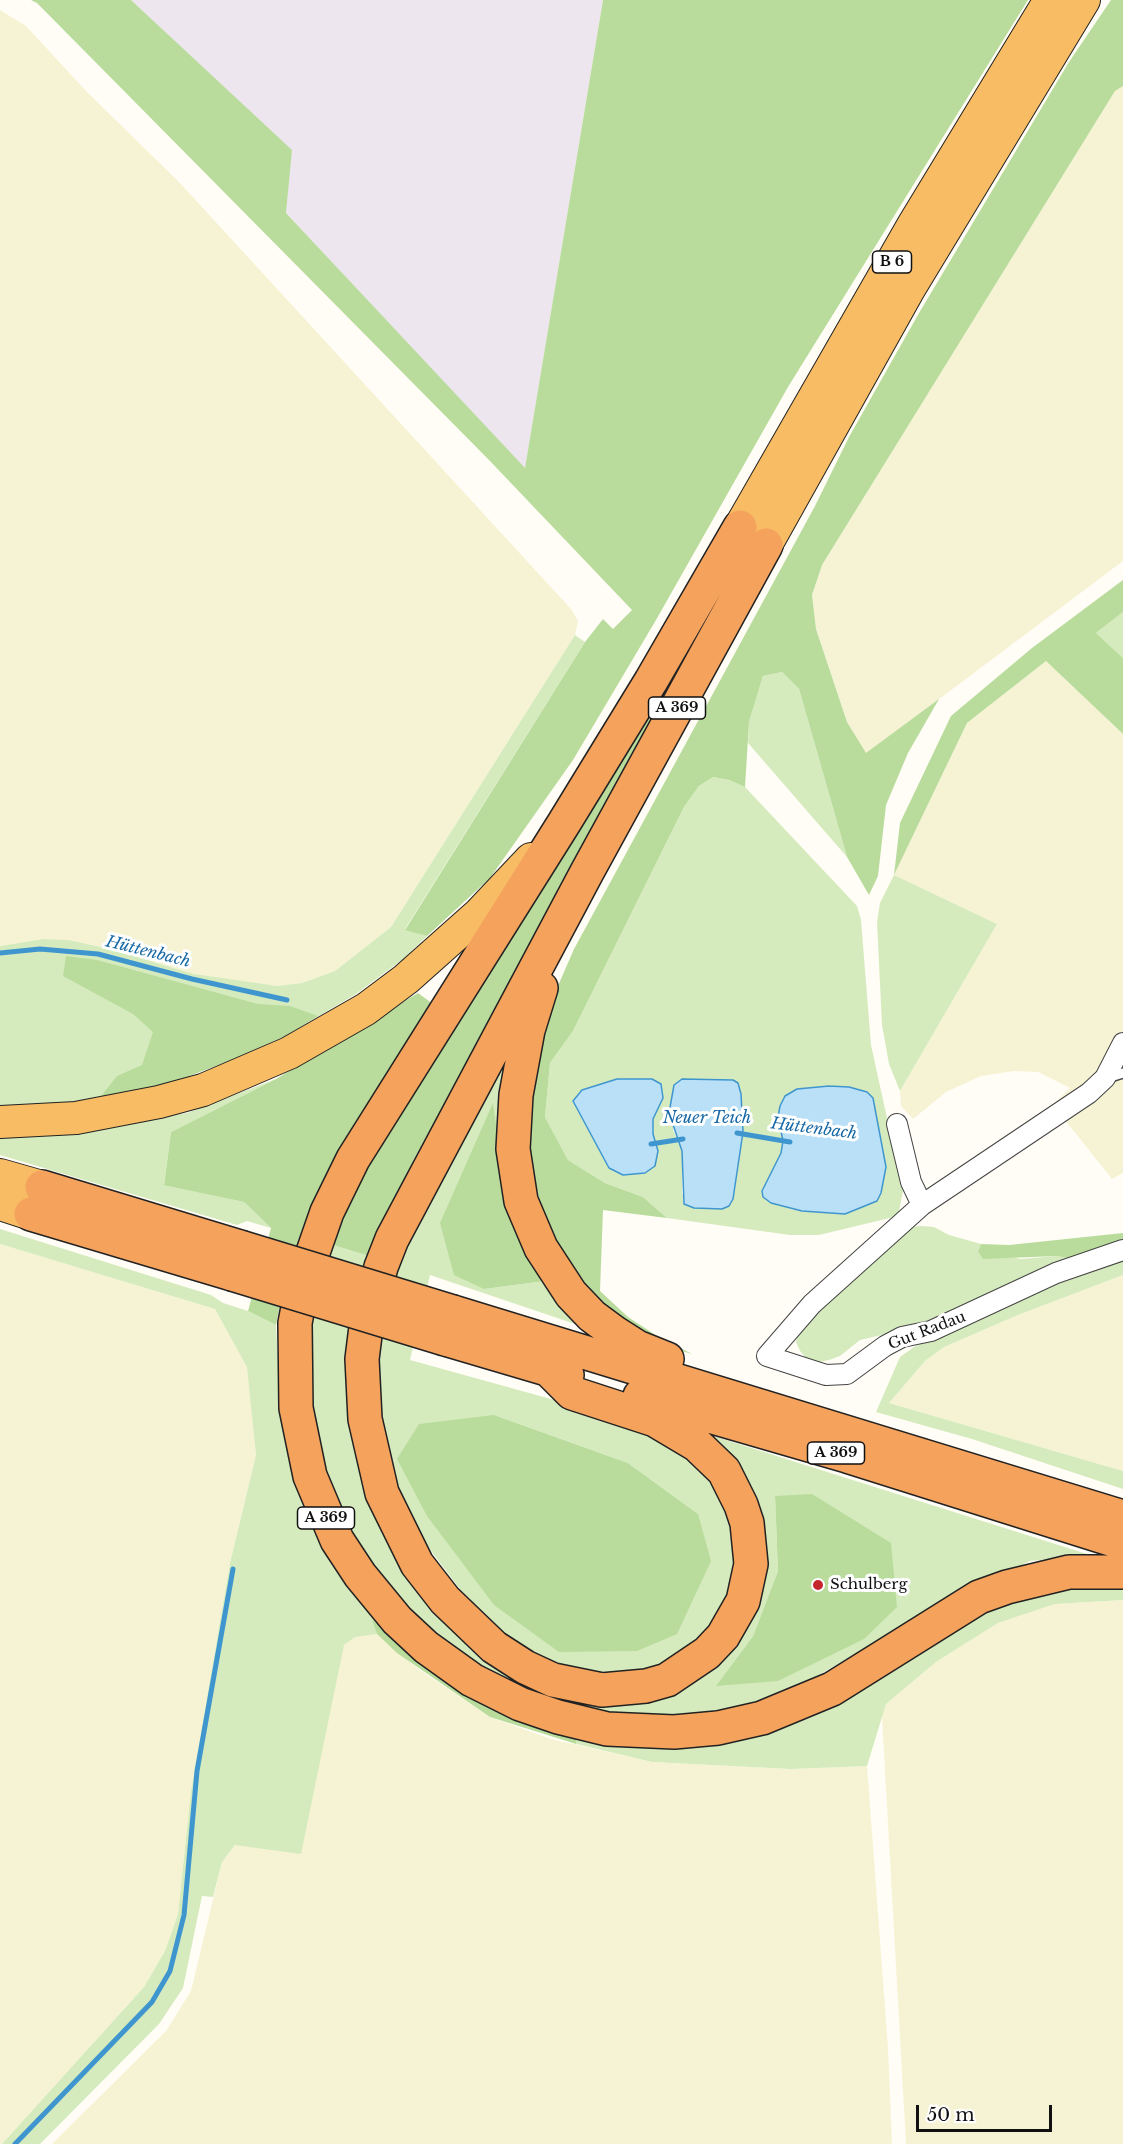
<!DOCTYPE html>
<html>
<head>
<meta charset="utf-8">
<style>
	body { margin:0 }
	#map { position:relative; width:1123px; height:2144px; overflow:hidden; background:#fffdf5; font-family:"Libre Baskerville",serif }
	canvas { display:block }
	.scale { position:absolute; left:916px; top:2105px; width:136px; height:27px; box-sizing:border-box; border:3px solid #111; border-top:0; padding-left:8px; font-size:18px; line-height:21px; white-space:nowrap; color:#111; -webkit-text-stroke:4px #fff; paint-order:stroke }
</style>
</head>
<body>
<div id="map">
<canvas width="1123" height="2144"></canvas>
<div class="scale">50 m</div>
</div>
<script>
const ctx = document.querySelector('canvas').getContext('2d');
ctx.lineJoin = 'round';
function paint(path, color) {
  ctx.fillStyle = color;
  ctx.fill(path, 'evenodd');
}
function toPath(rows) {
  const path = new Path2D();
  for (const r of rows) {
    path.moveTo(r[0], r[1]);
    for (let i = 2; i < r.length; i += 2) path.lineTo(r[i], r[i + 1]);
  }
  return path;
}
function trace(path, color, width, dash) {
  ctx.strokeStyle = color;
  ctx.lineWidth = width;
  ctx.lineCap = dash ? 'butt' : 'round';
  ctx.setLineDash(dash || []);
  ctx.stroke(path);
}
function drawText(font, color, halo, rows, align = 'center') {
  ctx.font = font + ' "Libre Baskerville",serif';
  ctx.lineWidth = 6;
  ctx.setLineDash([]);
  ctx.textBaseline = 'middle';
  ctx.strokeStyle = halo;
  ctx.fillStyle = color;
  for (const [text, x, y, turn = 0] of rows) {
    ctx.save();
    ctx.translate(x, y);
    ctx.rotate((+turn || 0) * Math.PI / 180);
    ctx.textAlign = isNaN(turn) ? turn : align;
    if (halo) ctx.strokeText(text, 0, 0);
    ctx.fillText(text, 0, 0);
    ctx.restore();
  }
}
const industrial = toPath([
	[131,0,603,0,525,469,286,213,291,150]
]);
const farmland = toPath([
	[0,10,26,26,87,92,179,182,571,609,578,621,575,635,391,927,335,971,302,983,277,986,238,982,194,974,110,949,43,939,0,946],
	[1123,86,1123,561,866,754,847,722,816,629,812,595,822,565,1115,91],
	[1046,661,1123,734,1123,1173,1112,1179,1053,1105,1070,1088,1038,1072,1014,1071,981,1076,946,1092,913,1119,901,1106,900,1091,997,924,894,875,967,723],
	[0,1244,215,1309,248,1367,256,1455,230,1563,191,1791,178,1914,165,1951,144,1987,2,2144,0,2144],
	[1123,1275,1123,1471,889,1403,925,1361,944,1347,1018,1315],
	[1123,1600,1123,2144,906,2144,882,1717,886,1704,936,1662,998,1623,1055,1604],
	[367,1634,377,1634,418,1669,490,1717,551,1739,652,1762,791,1769,867,1766,888,2048,892,2144,52,2144,166,2031,191,1991,222,1862,235,1845,344,1645,354,1637]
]);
const green = toPath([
	[1123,612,1123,658,1096,633],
	[575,635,585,642,405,929,427,936,403,959,356,994,285,1036,234,1059,168,1084,98,1100,0,1108,0,946,43,939,68,940,110,949,194,974,277,986,302,983,335,971,391,927],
	[782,672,799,689,847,857,748,743,749,722,763,676],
	[713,777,729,780,745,787,857,906,861,920,871,1045,903,1191,898,1216,819,1235,790,1235,667,1218,643,1197,605,1183,568,1160,545,1117,550,1063,573,1031,684,807,699,786],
	[617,1079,652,1079,661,1084,663,1098,653,1119,653,1134,658,1151,609,1168,573,1101,582,1090],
	[682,1079,733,1080,738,1083,743,1132,733,1199,729,1206,682,1194,682,1151,673,1130],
	[873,1098,886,1167,868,1205,845,1214,802,1211,790,1209,762,1191,781,1153,783,1141,778,1117,780,1106],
	[894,875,997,924,900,1091,889,1064,882,1025,877,922,880,903],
	[521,1022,506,1193,493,1104,484,1289,545,1281,584,1327,430,1275,410,1360,634,1422,696,1461,731,1511,741,1554,730,1603,699,1641,643,1677,589,1678,531,1659,481,1617,416,1531,384,1453,373,1376,396,1267],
	[494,1415,628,1463,698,1514],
	[276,1079,171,1132,164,1184,244,1202,271,1228,247,1221,237,1225,0,1155,0,1135,42,1134,187,1113],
	[922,1226,934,1227,949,1235,981,1244,978,1251,1021,1259,1057,1256,1072,1259,920,1326,860,1340,840,1356,829,1360,819,1362,808,1360,800,1351,796,1342,799,1329,909,1227],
	[0,1229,211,1295,223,1303,248,1311,276,1325,280,1396,403,1641,373,1621,377,1634,355,1637,344,1645,301,1854,235,1845,222,1862,213,1897,202,1896,183,1988,159,2024,40,2144,2,2144,144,1987,165,1951,178,1914,191,1791,230,1563,256,1455,247,1367,215,1309,0,1244],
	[330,1244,372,1257,347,1392,366,1497,423,1593,489,1659,657,1700,756,1605,707,1434,1090,1555,1030,1561,938,1607,801,1685,710,1717,620,1717,522,1694,474,1664,387,1591,340,1518,321,1465,312,1421,308,1332],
	[775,1496,864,1639,717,1685,753,1636,778,1571],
	[1123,1260,1123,1275,1018,1315,944,1347,925,1361,889,1403,1123,1471,1123,1489,972,1439,876,1412,900,1357,914,1347,976,1322,1048,1286],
	[1123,1581,1123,1600,1055,1604,998,1623,936,1662,886,1704,867,1766,791,1769,652,1762,576,1744,577,1734,697,1743,978,1610,1054,1584]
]);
const forest = toPath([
	[31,0,131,0,292,150,286,213,525,468,603,0,1028,0,788,387,656,620,573,760,490,878,427,936,405,930,585,642,603,619,613,629,632,610,489,460,37,3],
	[1111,0,1123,0,1123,86,1115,91,822,565,812,595,816,629,847,722,866,753,939,699,908,753,886,805,878,876,869,895,847,857,799,689,782,672,763,676,749,722,745,787,729,780,713,777,699,786,684,807,573,1031,550,1063,545,1117,568,1160,605,1183,643,1197,667,1218,603,1210,600,1291,628,1317,654,1334,692,1354,658,1344,624,1327,586,1288,559,1250,543,1214,531,1167,529,1103,542,1034,554,995,574,949,815,506,849,437,919,313,1069,62],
	[1123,580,1123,612,1096,633,1123,658,1123,734,1046,661,967,723,894,875,900,823,951,716,1032,648],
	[682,657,688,661,414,1159,372,1257,330,1244,379,1136],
	[66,956,97,960,258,1004,290,1006,318,1016,285,1036,234,1059,168,1084,98,1100,117,1076,142,1065,153,1032,133,1014,63,976],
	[418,993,433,1004,368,1103,329,1177,301,1236,285,1279,276,1325,248,1311,271,1228,244,1202,164,1185,171,1132,276,1079],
	[493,1103,506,1193,545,1281,484,1289,454,1275,440,1223],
	[1123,1233,1123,1244,1072,1259,1057,1256,983,1259,978,1251,981,1244,1009,1245],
	[494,1415,628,1463,698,1514,711,1561,677,1634,637,1651,559,1652,494,1605,427,1516,397,1459,419,1424],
	[812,1494,891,1543,897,1607,864,1639,778,1681,716,1686,753,1636,778,1571,775,1496],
	[372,1620,403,1641,577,1734,576,1744,490,1717,397,1653,377,1634]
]);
const water = toPath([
	[617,1079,652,1079,661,1084,663,1098,653,1119,653,1134,658,1151,655,1166,645,1173,623,1175,609,1168,573,1101,582,1090,617,1079],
	[682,1079,733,1080,738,1083,741,1094,743,1132,733,1199,729,1206,722,1209,694,1208,684,1204,682,1151,669,1113,674,1085,682,1079],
	[829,1086,849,1087,867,1092,873,1098,886,1167,881,1193,877,1201,845,1214,802,1211,771,1203,763,1197,762,1191,781,1153,783,1141,778,1117,780,1106,785,1096,797,1089,829,1086]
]);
const stream = toPath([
	[0,953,40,949,98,954,192,979,287,1000],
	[737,1133,790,1142],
	[651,1144,683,1139],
	[15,2144,152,2002,170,1971,184,1915,197,1771,233,1569]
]);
const service = toPath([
	[1107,1078,1123,1073]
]);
const minor = toPath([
	[1123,1043,1105,1078,1089,1093,922,1205,812,1304,767,1356,826,1375,847,1374,885,1346,902,1337,931,1331,1056,1273,1123,1250],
	[897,1124,911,1182,922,1205]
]);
const trunk = toPath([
	[740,527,915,222,1050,0],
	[766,545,909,289,1084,0],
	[0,1122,76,1118,159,1102,203,1090,289,1053,366,1009,406,979,479,914,531,859],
	[0,1175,42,1187],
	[0,1204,31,1214]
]);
const motorway = toPath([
	[740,527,651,681,564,823,353,1159,327,1212,303,1281,295,1323,296,1408,310,1476,337,1540,360,1575,397,1620,426,1647,472,1680,520,1704,558,1717,607,1729,674,1732,718,1728,762,1718,832,1689,979,1597,1007,1587,1069,1572,1123,1572],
	[541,988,528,1030,516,1095,513,1149,521,1201,541,1248,571,1294,592,1316,615,1333,637,1347,667,1359],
	[42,1187,240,1247],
	[31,1214,232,1274],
	[453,1312,1123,1517],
	[445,1339,567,1375],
	[548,1369,572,1393,655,1420,697,1445,724,1471,741,1505,747,1523,751,1564,743,1601,723,1636,707,1653,667,1680,646,1686,602,1690,553,1680,525,1667,494,1647,445,1600,417,1564,382,1493,365,1419,362,1359,366,1327,381,1267,392,1239,587,872,766,545],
	[640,1396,847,1456,1123,1543]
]);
const motorwayBridge = toPath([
	[240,1247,453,1312],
	[232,1274,445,1339]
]);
const markers = [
	[818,1585,6,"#c4262e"]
];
const shields = [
	[892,262,39],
	[677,708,57],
	[836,1453,57],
	[326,1518,57]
];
const shieldNames = [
	["B 6",892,262],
	["A 369",677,708],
	["A 369",836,1453],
	["A 369",326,1518]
];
const streetNames = [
	["Gut Radau",927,1331,-21]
];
const poiNames = [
	["Schulberg",830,1585]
];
const waterNames = [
	["Hüttenbach",148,952,14],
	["Neuer Teich",707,1118],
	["Hüttenbach",814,1129,7]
];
paint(industrial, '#eee6ef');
paint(farmland, '#f6f3d4');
paint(green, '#d5ebbd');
paint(forest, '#b9dc9c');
paint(water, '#b9e0f7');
trace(water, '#3f96cf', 1.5);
trace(stream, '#3f96cf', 5);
trace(service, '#444', 12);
trace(minor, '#444', 22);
trace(trunk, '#222', 34);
trace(motorway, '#222', 36);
trace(service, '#fff', 9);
trace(minor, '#fff', 20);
trace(trunk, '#f7bc64', 32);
trace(motorway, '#f5a25d', 33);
trace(motorwayBridge, '#222', 36, []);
trace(motorwayBridge, '#f5a25d', 33);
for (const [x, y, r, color] of markers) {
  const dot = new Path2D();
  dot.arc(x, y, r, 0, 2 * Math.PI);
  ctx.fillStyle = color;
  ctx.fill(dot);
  trace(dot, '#fff', 2);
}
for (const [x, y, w] of shields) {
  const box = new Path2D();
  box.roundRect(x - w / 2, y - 11, w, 22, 4.5);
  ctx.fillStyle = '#fff';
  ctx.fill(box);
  trace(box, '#111', 1.5);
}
drawText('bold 14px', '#111', null, shieldNames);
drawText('15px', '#111', '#fff', streetNames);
drawText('15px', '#111', '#fff', poiNames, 'left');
drawText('italic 16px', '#1768a6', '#fff', waterNames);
</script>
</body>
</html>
